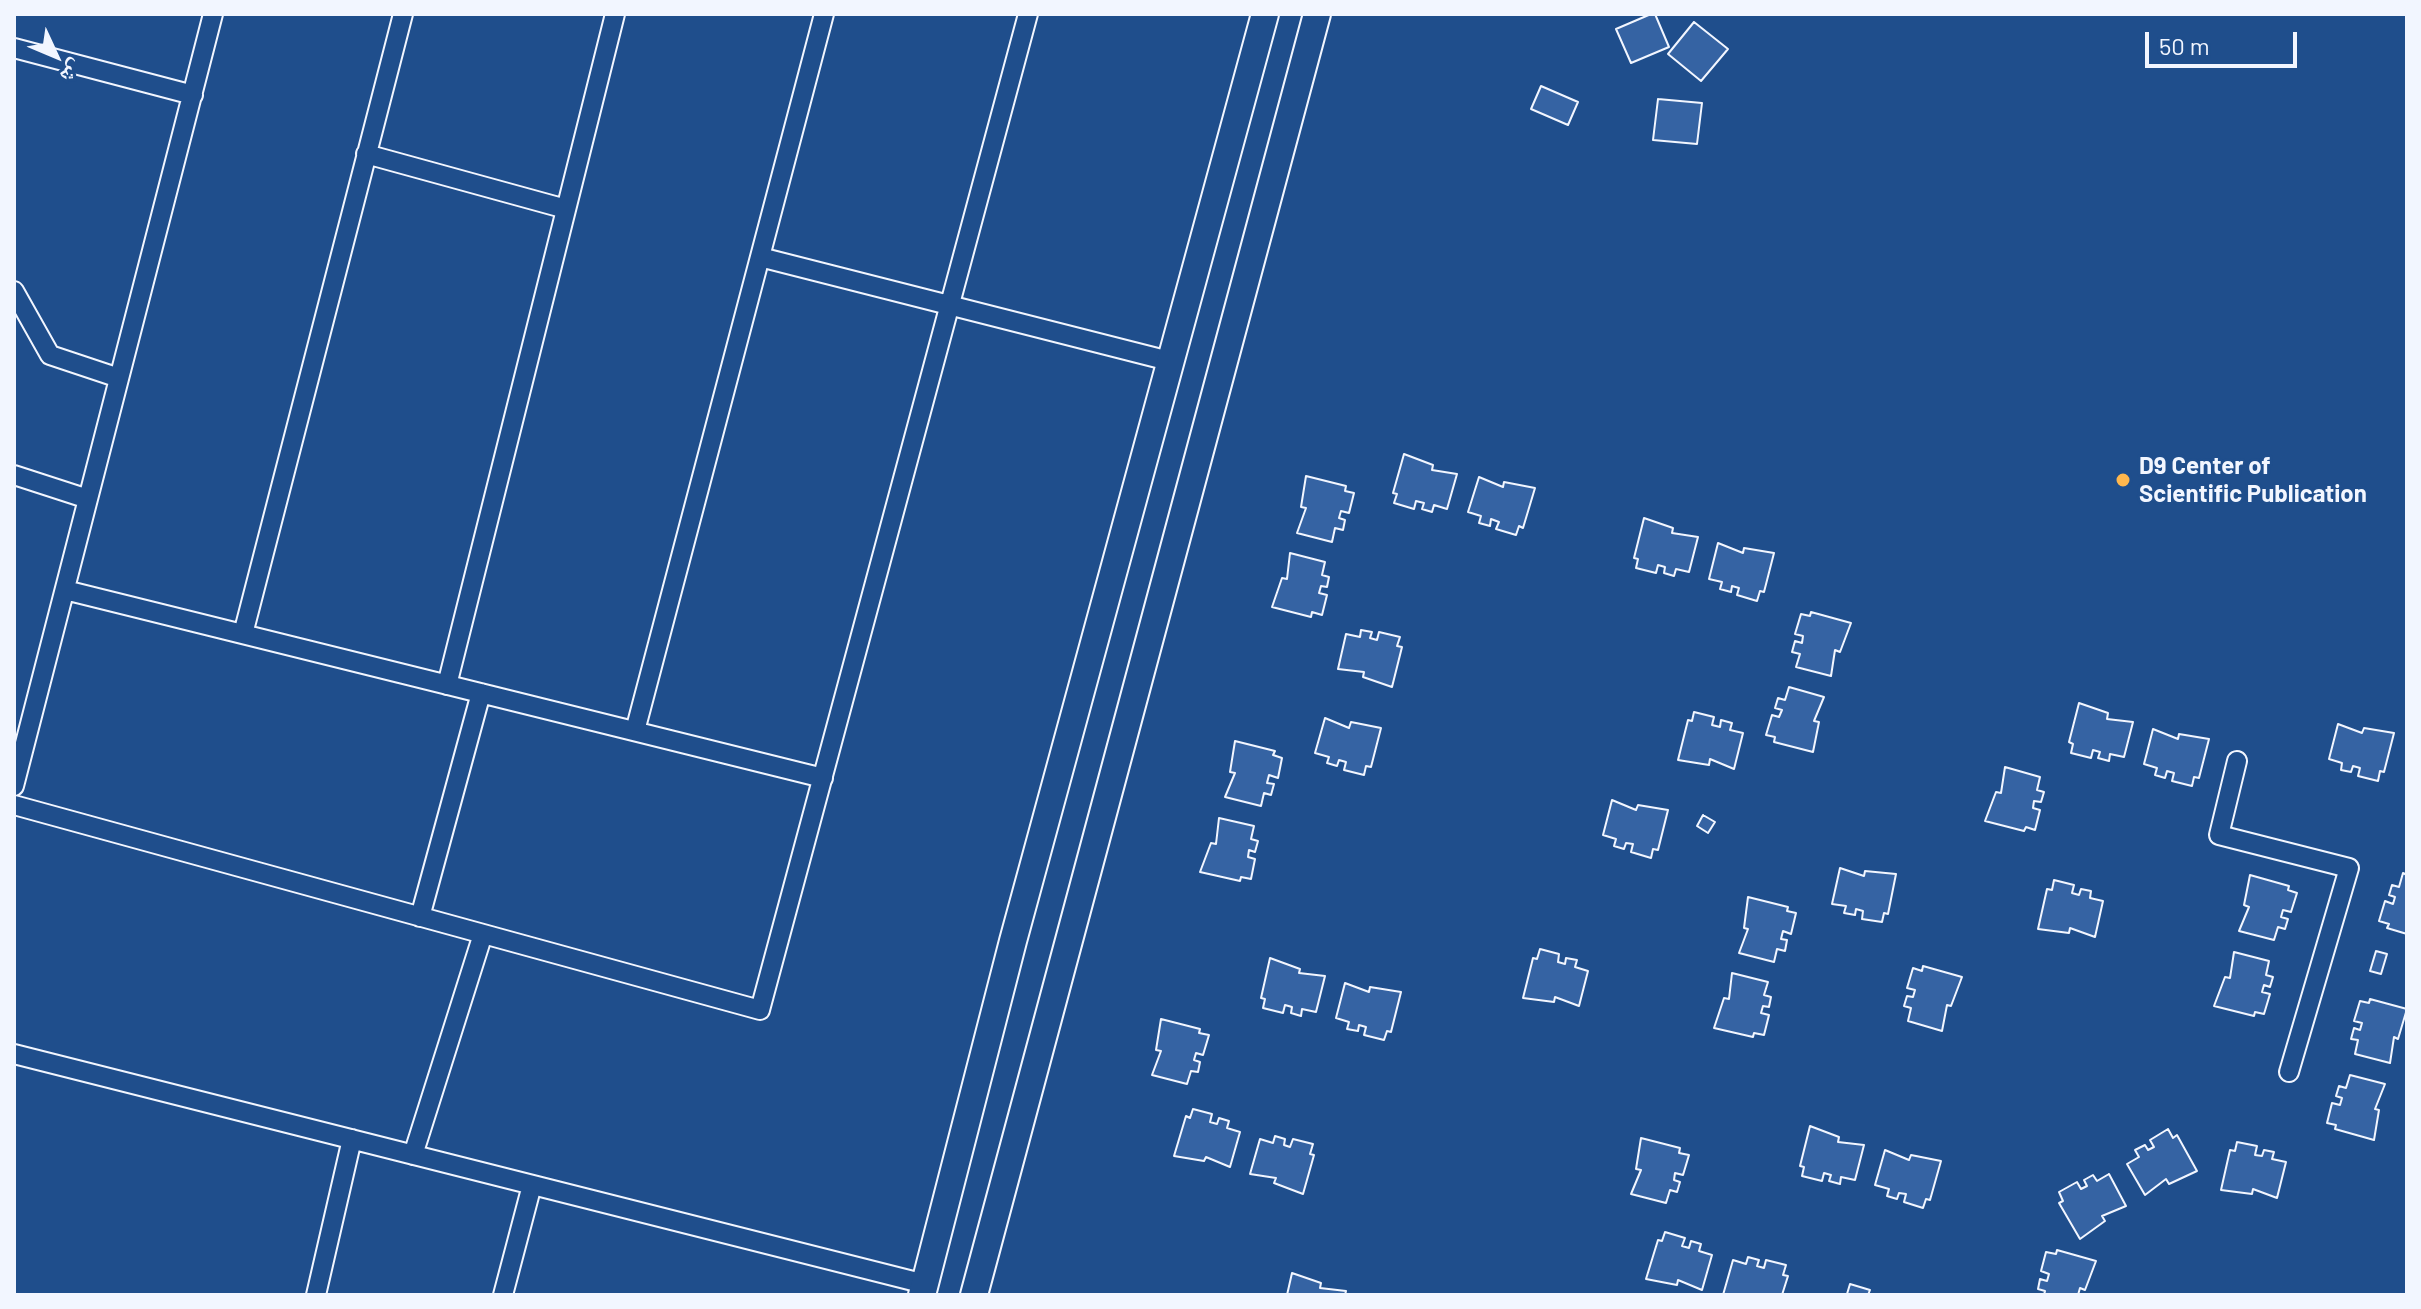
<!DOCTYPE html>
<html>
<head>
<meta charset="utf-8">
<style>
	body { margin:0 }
	#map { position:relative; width:2421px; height:1309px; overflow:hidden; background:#1f4e8c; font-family:Barlow,"Noto Naskh Arabic",sans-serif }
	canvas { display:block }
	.frame { position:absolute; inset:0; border:16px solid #f2f6ff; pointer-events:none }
	.north { position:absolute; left:16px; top:16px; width:80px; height:80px; -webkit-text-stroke:6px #1f4e8c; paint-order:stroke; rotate:134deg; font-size:22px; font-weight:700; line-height:32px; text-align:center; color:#f2f6ff }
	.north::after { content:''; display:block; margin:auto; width:28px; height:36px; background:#f2f6ff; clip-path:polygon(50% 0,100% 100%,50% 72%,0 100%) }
	.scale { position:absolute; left:2145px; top:32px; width:152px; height:36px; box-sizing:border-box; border:4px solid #f2f6ff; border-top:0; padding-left:10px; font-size:24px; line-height:28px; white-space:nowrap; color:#f2f6ff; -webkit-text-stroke:6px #1f4e8c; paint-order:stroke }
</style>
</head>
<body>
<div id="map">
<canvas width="2421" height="1309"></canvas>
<div class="frame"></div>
<div class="north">ش</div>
<div class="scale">50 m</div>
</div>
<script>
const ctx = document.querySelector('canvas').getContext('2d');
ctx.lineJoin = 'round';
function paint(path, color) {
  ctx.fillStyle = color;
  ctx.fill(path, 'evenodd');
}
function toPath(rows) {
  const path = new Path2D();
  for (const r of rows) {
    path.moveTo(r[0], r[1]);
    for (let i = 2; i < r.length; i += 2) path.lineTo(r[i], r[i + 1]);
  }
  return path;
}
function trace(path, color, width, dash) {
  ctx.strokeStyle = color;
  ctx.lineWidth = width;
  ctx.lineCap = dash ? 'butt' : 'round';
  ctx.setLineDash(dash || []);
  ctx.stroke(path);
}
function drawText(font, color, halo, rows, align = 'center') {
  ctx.font = font + ' Barlow,sans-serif';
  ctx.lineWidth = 6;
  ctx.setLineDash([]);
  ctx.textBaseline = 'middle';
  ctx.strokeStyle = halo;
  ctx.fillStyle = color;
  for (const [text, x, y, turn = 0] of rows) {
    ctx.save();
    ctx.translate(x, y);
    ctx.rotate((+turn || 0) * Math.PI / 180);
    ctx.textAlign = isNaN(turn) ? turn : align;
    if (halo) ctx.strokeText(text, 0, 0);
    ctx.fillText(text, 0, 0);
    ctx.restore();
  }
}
const building = toPath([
	[1651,14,1655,14,1669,47,1631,63,1616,29,1651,14],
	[1694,22,1728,49,1701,81,1668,54,1694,22],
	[1541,86,1578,102,1568,125,1531,109,1541,86],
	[1658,99,1702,103,1697,144,1653,140,1658,99],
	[1404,454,1433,465,1432,470,1457,474,1447,509,1434,505,1432,512,1422,509,1424,503,1416,501,1414,509,1394,503,1397,494,1393,493,1404,454],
	[1306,476,1346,486,1345,491,1354,493,1349,513,1341,511,1339,518,1345,520,1343,530,1335,528,1332,542,1297,533,1306,508,1301,507,1306,476],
	[1479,477,1503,487,1504,482,1535,488,1523,528,1519,526,1516,535,1496,529,1499,522,1491,519,1490,526,1479,523,1481,516,1468,512,1479,477],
	[1644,518,1673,528,1672,533,1698,537,1689,572,1676,569,1674,576,1664,573,1665,567,1658,565,1656,573,1636,568,1638,559,1634,558,1644,518],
	[1718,543,1743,553,1744,548,1774,553,1764,592,1760,591,1757,601,1737,595,1739,588,1732,586,1731,592,1720,589,1722,582,1709,579,1718,543],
	[1290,553,1325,562,1322,575,1329,577,1327,587,1321,586,1319,593,1327,595,1322,615,1312,612,1311,617,1272,607,1282,578,1287,579,1290,553],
	[1811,612,1851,623,1840,652,1835,650,1831,676,1796,667,1800,654,1792,652,1795,641,1802,643,1803,636,1795,634,1801,614,1810,616,1811,612],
	[1361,630,1372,632,1370,638,1377,640,1379,632,1400,637,1397,646,1402,647,1392,687,1363,677,1364,672,1338,669,1346,634,1360,637,1361,630],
	[1789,687,1824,697,1814,721,1819,722,1813,752,1774,742,1775,737,1766,735,1772,715,1779,717,1782,710,1775,708,1778,698,1785,700,1789,687],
	[2079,703,2108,713,2107,719,2133,722,2124,757,2110,754,2109,761,2098,758,2100,752,2093,750,2091,758,2071,753,2073,744,2069,742,2079,703],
	[1694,712,1714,717,1712,725,1720,727,1721,720,1732,723,1730,730,1743,733,1734,769,1710,759,1709,765,1678,760,1688,720,1692,721,1694,712],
	[1325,718,1349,728,1351,722,1381,728,1371,767,1366,766,1364,775,1344,770,1346,762,1339,760,1337,766,1327,763,1329,757,1315,753,1325,718],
	[2338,724,2362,733,2364,728,2394,733,2384,772,2380,771,2378,781,2358,776,2360,768,2353,766,2351,772,2341,770,2342,763,2329,759,2338,724],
	[2153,729,2178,739,2179,734,2209,739,2199,778,2194,777,2192,786,2172,781,2174,773,2167,771,2165,778,2155,775,2157,768,2144,764,2153,729],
	[1235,741,1275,751,1273,755,1282,758,1278,778,1269,775,1267,783,1274,784,1271,795,1264,793,1261,806,1225,797,1235,773,1230,772,1235,741],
	[2005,767,2040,777,2037,790,2044,792,2041,802,2034,801,2033,808,2040,810,2035,830,2026,827,2024,831,1985,821,1996,792,2001,793,2005,767],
	[1612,800,1636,810,1638,805,1668,810,1658,850,1653,849,1651,858,1631,852,1633,844,1626,843,1624,849,1614,846,1616,839,1603,835,1612,800],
	[1703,815,1715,822,1708,833,1697,826,1703,815],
	[1219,818,1254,826,1251,839,1258,841,1255,852,1249,850,1248,857,1255,859,1251,879,1241,877,1240,881,1200,872,1211,843,1216,844,1219,818],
	[1840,868,1864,876,1865,871,1896,874,1888,914,1884,913,1882,922,1862,919,1863,911,1856,909,1855,915,1844,913,1846,906,1832,904,1840,868],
	[2403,873,2407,875,2407,934,2387,928,2389,924,2379,921,2385,901,2393,904,2395,897,2389,895,2392,885,2399,887,2403,873],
	[2250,875,2289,886,2288,890,2297,893,2291,912,2283,910,2281,917,2288,919,2285,929,2278,927,2274,940,2239,931,2249,907,2244,905,2250,875],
	[2054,880,2074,885,2072,893,2079,895,2081,889,2091,891,2090,898,2103,901,2095,937,2070,928,2069,933,2038,929,2047,889,2052,890,2054,880],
	[1748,897,1788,907,1787,911,1796,913,1791,934,1783,931,1781,939,1787,940,1785,951,1777,949,1774,962,1739,953,1748,929,1744,928,1748,897],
	[1540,949,1559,954,1558,962,1565,964,1566,958,1577,960,1575,967,1588,971,1579,1006,1555,997,1554,1002,1523,998,1533,958,1537,959,1540,949],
	[2376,951,2387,954,2381,974,2370,971,2376,951],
	[2234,952,2269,961,2266,975,2273,977,2270,987,2264,985,2262,992,2270,994,2264,1014,2255,1012,2254,1016,2214,1006,2225,977,2230,978,2234,952],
	[1270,958,1300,969,1299,973,1325,976,1316,1012,1302,1009,1301,1016,1291,1013,1292,1007,1285,1005,1283,1013,1263,1008,1265,999,1261,998,1270,958],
	[1923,966,1962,977,1951,1006,1947,1005,1942,1031,1908,1021,1911,1008,1904,1006,1907,996,1913,997,1915,990,1907,988,1913,968,1922,971,1923,966],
	[1732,973,1768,982,1764,995,1771,997,1769,1007,1763,1006,1761,1013,1769,1015,1764,1035,1754,1033,1753,1037,1714,1028,1724,998,1729,999,1732,973],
	[1345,983,1369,992,1370,987,1401,992,1391,1032,1387,1031,1384,1040,1364,1035,1366,1027,1359,1025,1358,1031,1347,1029,1349,1022,1336,1018,1345,983],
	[2370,999,2407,1009,2398,1039,2394,1037,2390,1063,2355,1054,2358,1040,2351,1039,2354,1028,2360,1030,2362,1023,2354,1021,2360,1001,2369,1003,2370,999],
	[1161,1019,1200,1029,1199,1033,1209,1035,1203,1055,1196,1053,1194,1060,1200,1062,1198,1072,1191,1071,1187,1084,1152,1075,1161,1051,1156,1050,1161,1019],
	[2350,1075,2385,1084,2375,1109,2379,1110,2374,1140,2335,1129,2336,1125,2327,1123,2332,1103,2340,1105,2342,1098,2336,1096,2339,1086,2346,1088,2350,1075],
	[1193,1109,1212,1114,1210,1122,1217,1124,1219,1118,1229,1121,1227,1128,1240,1132,1230,1167,1206,1157,1204,1161,1174,1156,1186,1116,1190,1118,1193,1109],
	[1810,1126,1839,1137,1838,1142,1864,1145,1855,1180,1841,1177,1840,1184,1829,1181,1831,1175,1824,1173,1822,1181,1802,1176,1804,1167,1800,1166,1810,1126],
	[2168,1129,2173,1138,2177,1135,2197,1171,2169,1184,2166,1179,2145,1195,2127,1164,2139,1157,2135,1150,2145,1145,2148,1150,2154,1147,2150,1140,2168,1129],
	[1275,1136,1285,1139,1284,1145,1290,1147,1293,1139,1313,1144,1310,1154,1314,1155,1303,1194,1274,1183,1276,1178,1250,1174,1260,1139,1273,1143,1275,1136],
	[1641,1138,1680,1148,1679,1153,1689,1155,1683,1175,1675,1173,1674,1180,1680,1182,1677,1192,1670,1190,1666,1203,1631,1194,1641,1170,1636,1169,1641,1138],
	[2237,1142,2257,1146,2255,1155,2262,1156,2264,1150,2274,1152,2272,1159,2286,1162,2277,1198,2253,1189,2252,1194,2221,1190,2230,1150,2235,1151,2237,1142],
	[1885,1150,1909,1160,1911,1155,1941,1161,1930,1200,1926,1199,1923,1208,1904,1202,1906,1194,1899,1193,1897,1199,1887,1196,1889,1189,1875,1185,1885,1150],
	[2109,1174,2126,1206,2102,1216,2105,1221,2080,1239,2059,1203,2063,1201,2059,1192,2077,1182,2081,1189,2087,1186,2084,1180,2093,1175,2097,1181,2109,1174],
	[1665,1232,1685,1238,1682,1246,1689,1248,1691,1241,1701,1244,1699,1251,1712,1255,1702,1290,1678,1280,1677,1285,1646,1279,1658,1240,1662,1241,1665,1232],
	[2057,1250,2096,1261,2085,1290,2080,1288,2078,1295,2044,1295,2045,1291,2038,1289,2040,1279,2047,1281,2049,1274,2041,1271,2046,1252,2056,1254,2057,1250],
	[1748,1257,1759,1260,1757,1266,1764,1268,1766,1260,1786,1265,1783,1275,1788,1276,1782,1295,1723,1295,1733,1260,1746,1264,1748,1257],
	[1292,1273,1321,1283,1320,1288,1346,1291,1345,1295,1287,1295,1292,1273],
	[1850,1284,1870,1290,1868,1295,1842,1295,1847,1294,1850,1284]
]);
const minor = toPath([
	[14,48,193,95],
	[366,154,566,209],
	[760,257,1173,362],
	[14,291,50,355,119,378],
	[14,475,88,499],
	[65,590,823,778],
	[243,634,403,14],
	[447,685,615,14],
	[635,731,824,14],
	[2237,761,2219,835,2349,868,2289,1072],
	[14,786,213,14],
	[14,805,760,1010,1028,14],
	[420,917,481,693],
	[14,1054,925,1284],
	[413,1155,483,934],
	[316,1295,352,1139],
	[503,1295,532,1185]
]);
const secondary = toPath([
	[922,1295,1013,941,1265,14],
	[974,1295,1317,14]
]);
const markers = [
	[2123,480,8,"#ffb74d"]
];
const poiNames = [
	["D9 Center of",2139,466],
	["Scientific Publication",2139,494]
];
paint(building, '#3563a3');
trace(building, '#f2f6ff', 2);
trace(minor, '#f2f6ff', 22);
trace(secondary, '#f2f6ff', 30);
trace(minor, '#1f4e8c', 18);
trace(secondary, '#1f4e8c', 26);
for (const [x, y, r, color] of markers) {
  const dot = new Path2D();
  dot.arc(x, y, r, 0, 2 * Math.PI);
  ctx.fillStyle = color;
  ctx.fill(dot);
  trace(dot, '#1f4e8c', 3);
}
drawText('bold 24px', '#f2f6ff', '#1f4e8c', poiNames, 'left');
</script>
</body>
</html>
